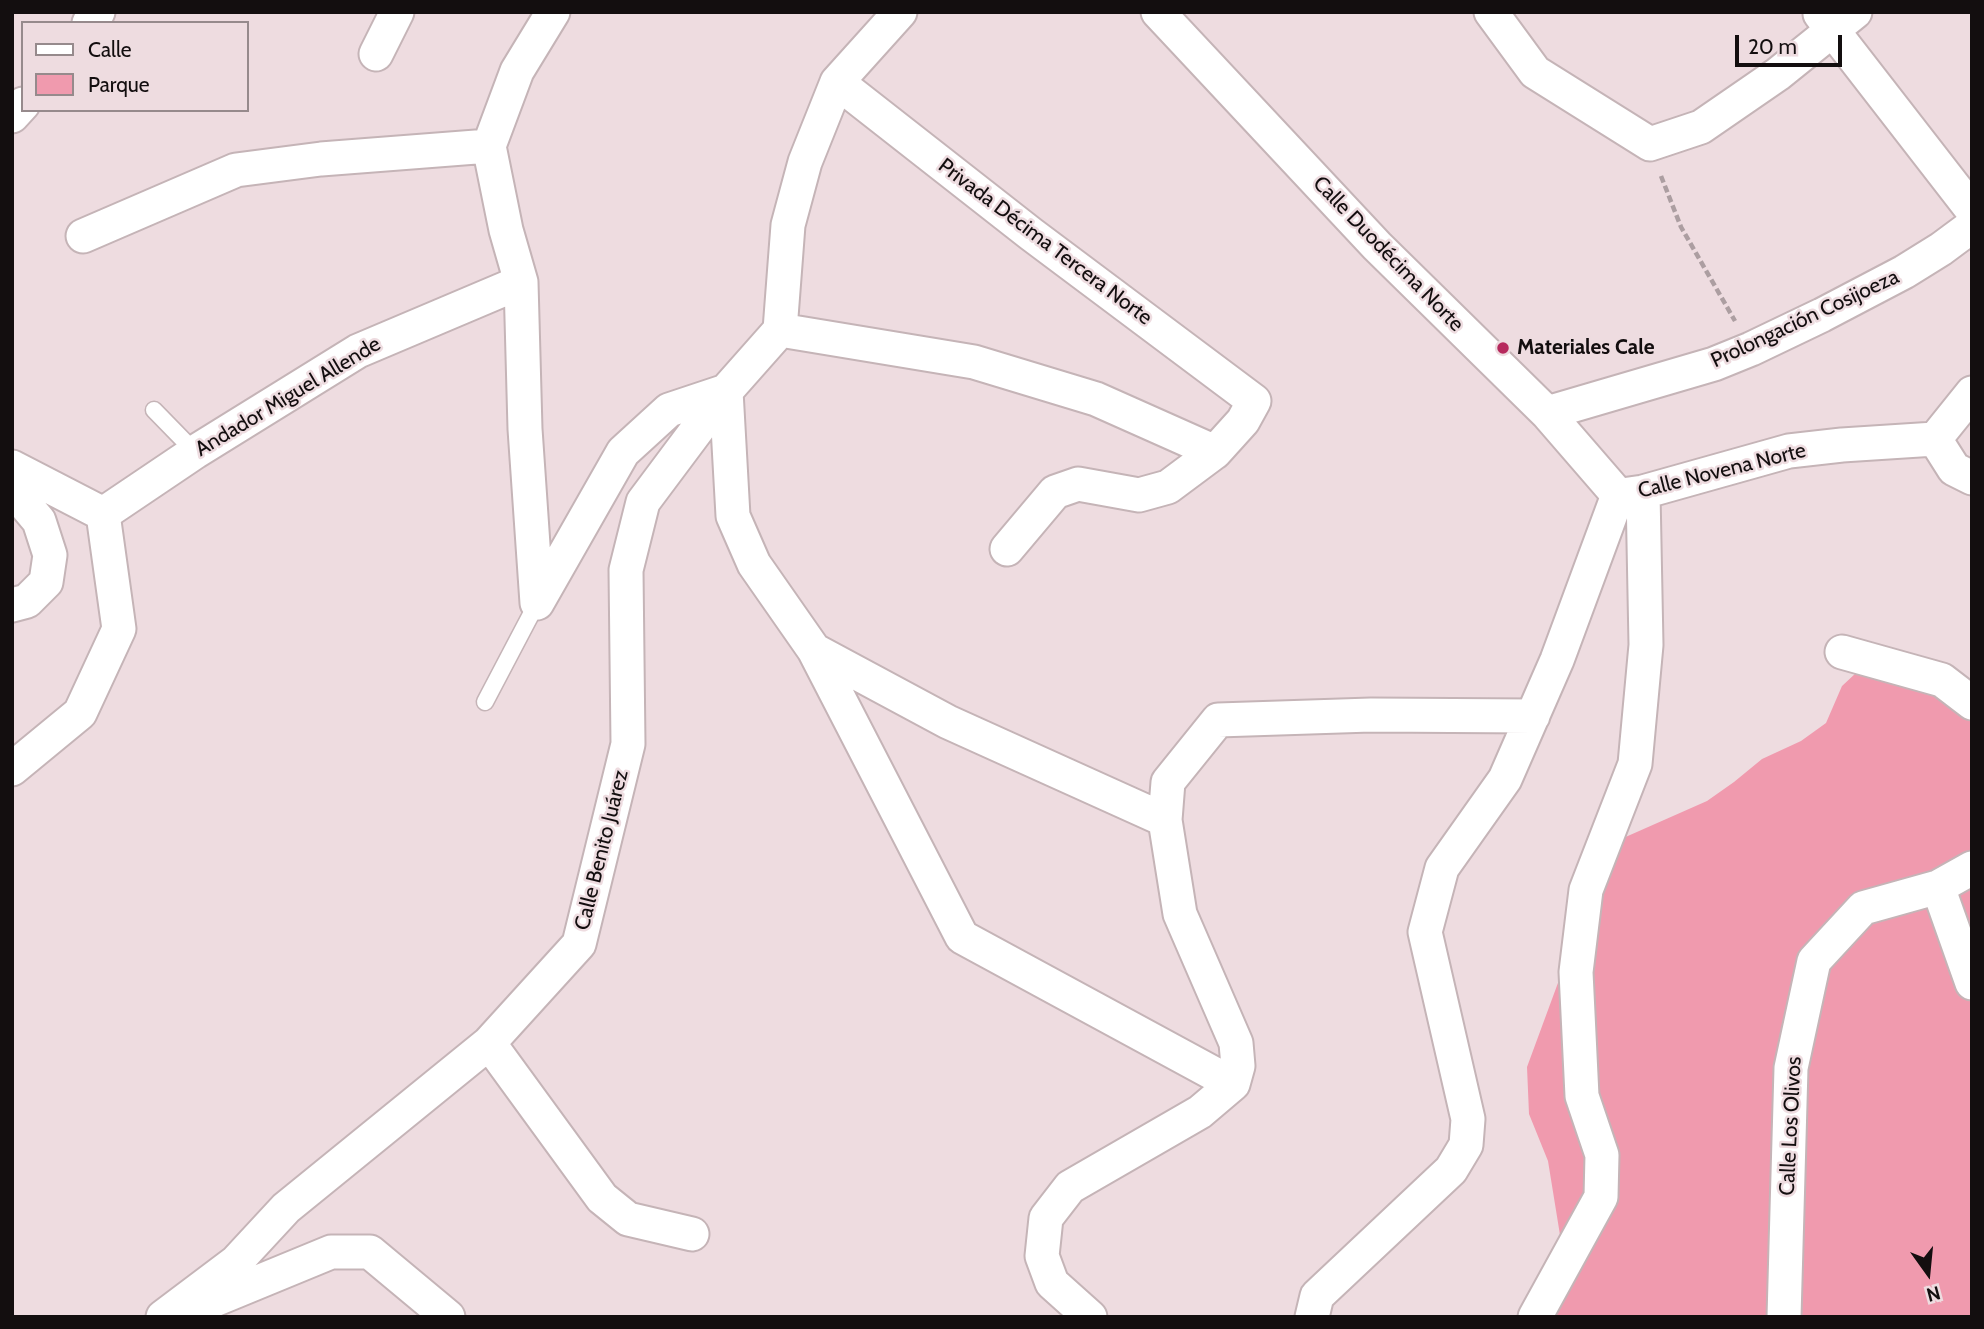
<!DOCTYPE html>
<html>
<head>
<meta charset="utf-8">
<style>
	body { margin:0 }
	#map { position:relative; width:1984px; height:1329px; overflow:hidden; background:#eedce0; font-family:Cabin,sans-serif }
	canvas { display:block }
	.frame { position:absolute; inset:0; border:14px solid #130e0f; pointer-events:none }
	.legend { position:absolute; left:21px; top:21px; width:228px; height:91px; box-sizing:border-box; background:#eedce0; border:2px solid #968a8c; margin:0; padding:9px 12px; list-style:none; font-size:21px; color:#130e0f }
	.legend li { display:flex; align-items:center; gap:14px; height:35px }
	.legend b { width:35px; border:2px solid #968a8c }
	.north { position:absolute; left:1893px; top:1238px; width:70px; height:70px; -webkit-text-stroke:5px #eedce0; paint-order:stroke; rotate:165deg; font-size:19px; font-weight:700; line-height:28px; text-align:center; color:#130e0f }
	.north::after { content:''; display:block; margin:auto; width:24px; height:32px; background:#130e0f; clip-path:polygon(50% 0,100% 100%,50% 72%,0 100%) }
	.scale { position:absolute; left:1735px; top:35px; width:107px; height:32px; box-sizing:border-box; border:4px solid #130e0f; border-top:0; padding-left:9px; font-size:21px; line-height:24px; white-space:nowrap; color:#130e0f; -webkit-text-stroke:5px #eedce0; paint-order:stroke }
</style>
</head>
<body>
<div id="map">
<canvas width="1984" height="1329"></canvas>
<div class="frame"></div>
<ul class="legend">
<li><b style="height:9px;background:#fff"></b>Calle</li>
<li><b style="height:19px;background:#f09aae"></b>Parque</li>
</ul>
<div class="north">N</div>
<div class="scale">20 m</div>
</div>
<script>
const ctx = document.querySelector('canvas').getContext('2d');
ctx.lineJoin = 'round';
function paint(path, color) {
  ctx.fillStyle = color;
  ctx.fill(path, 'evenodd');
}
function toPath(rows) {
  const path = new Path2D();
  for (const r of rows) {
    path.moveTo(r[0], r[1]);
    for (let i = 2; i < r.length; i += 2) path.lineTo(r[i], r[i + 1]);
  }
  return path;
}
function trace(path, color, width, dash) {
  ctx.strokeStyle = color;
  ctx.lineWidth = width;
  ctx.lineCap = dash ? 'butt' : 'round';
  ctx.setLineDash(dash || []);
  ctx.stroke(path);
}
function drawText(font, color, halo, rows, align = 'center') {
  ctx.font = font + ' Cabin,sans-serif';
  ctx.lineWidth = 5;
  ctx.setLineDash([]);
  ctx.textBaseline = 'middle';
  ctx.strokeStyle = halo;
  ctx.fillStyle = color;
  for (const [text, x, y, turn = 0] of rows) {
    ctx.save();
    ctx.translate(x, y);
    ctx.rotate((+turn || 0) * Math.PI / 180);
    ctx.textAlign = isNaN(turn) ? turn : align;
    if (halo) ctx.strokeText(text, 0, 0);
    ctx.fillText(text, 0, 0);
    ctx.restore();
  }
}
const green = toPath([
	[1871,659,1972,682,1972,1317,1524,1317,1566,1272,1548,1161,1529,1114,1527,1067,1562,972,1621,839,1707,801,1734,782,1762,759,1801,741,1826,723,1842,686]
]);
const path = toPath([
	[1661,176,1681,227,1735,321]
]);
const lane = toPath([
	[154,410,195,452],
	[485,702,537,603]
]);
const street = toPath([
	[1158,12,1377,246,1547,413,1618,495],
	[1491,12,1535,72,1650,144,1701,127,1778,74,1855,12],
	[1820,14,1972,210],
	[89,23,98,12],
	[376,54,397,12],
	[12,116,23,104],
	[83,236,236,170,321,159,489,146],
	[780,330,974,362,1096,399,1215,452,1243,421,1254,401,1031,234,837,82],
	[780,330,788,225,805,162,837,82,900,12],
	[726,391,733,516,754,564,814,650,962,937,1233,1084],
	[1547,413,1714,364,1751,349,1822,315,1904,272,1941,249,1972,226],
	[1935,439,1954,469,1972,478],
	[12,467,103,514,119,629,80,713,12,769],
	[12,489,39,521,50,555,46,582,27,601,12,605],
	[1622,495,1643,492,1789,451,1842,445,1935,439,1972,393],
	[103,514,195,452,358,351,521,282],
	[1007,549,1055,492,1078,484,1139,495,1168,487,1215,452],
	[537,603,525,429,521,282,506,230,489,146,517,71,553,12],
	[537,603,623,452,669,410,726,391],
	[814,650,948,722,1165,820],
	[1842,652,1942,680,1972,703],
	[1938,887,1972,983],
	[489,1043,602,1198,628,1219,692,1234],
	[195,1308,331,1252,370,1252,448,1317],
	[163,1317,236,1262,286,1208,489,1043,579,944,628,744,626,570,643,502,726,391,780,330],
	[1090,1317,1052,1283,1042,1256,1046,1218,1070,1187,1200,1112,1233,1084,1238,1066,1236,1043,1180,914,1165,820,1168,782,1218,720,1371,715,1533,716],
	[1312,1317,1317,1296,1451,1170,1466,1145,1468,1119,1425,932,1442,868,1505,779,1557,660,1618,495],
	[1535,1317,1601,1197,1602,1155,1582,1096,1576,972,1586,890,1635,764,1646,645,1643,492],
	[1784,1317,1791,1068,1814,961,1863,908,1938,887,1972,868]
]);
const markers = [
	[1503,348,7,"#b6295d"]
];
const streetNames = [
	["Privada Décima Tercera Norte",1045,242,37],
	["Calle Duodécima Norte",1388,254,46],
	["Prolongación Cosijoeza",1805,319,-25],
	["Andador Miguel Allende",288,397,-31],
	["Calle Novena Norte",1722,471,-14],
	["Calle Benito Juárez",602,850,-76],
	["Calle Los Olivos",1791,1126,-87]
];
const poiNames = [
	["Materiales Cale",1517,348]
];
paint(green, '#f09aae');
trace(lane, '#c5b4b7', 19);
trace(street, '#c5b4b7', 37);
trace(path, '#ac9ea1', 4.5, [7, 3.5]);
trace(lane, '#fff', 16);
trace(street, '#fff', 33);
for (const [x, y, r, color] of markers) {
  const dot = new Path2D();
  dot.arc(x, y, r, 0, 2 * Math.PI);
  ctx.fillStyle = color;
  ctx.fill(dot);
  trace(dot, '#eedce0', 2.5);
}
drawText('21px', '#130e0f', '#eedce0', streetNames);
drawText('bold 21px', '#130e0f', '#eedce0', poiNames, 'left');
</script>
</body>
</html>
